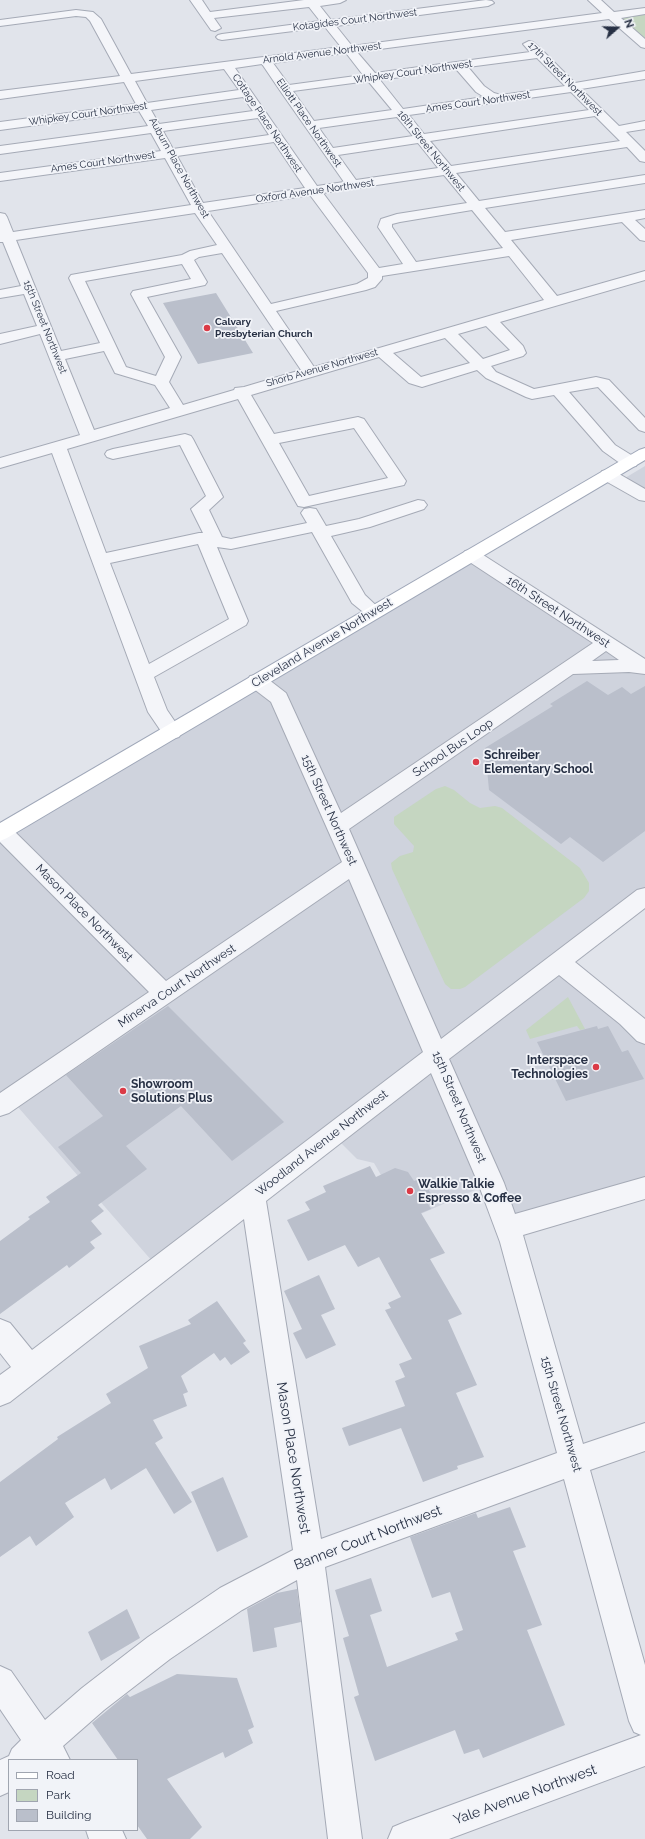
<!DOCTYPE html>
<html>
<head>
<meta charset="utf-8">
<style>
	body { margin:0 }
	#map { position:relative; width:645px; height:1839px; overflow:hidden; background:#e1e4eb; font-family:Raleway,sans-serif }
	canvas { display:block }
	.legend { position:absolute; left:8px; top:1759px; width:130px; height:72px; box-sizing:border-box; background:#f1f3f8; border:1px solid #a0a5b0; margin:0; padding:5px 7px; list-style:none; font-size:12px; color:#273044 }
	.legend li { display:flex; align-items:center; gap:8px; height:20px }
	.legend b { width:20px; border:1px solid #a0a5b0 }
	.north { position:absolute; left:597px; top:8px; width:40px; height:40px; -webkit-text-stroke:3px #f1f3f8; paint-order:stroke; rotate:70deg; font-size:11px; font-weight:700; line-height:16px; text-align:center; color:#273044 }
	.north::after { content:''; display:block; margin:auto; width:14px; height:18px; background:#273044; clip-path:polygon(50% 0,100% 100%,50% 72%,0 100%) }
</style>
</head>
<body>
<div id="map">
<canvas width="645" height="1839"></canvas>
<ul class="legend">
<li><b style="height:5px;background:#fff"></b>Road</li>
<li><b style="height:11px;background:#c5d6c1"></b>Park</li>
<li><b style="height:11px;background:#babfcb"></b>Building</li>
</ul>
<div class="north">N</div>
</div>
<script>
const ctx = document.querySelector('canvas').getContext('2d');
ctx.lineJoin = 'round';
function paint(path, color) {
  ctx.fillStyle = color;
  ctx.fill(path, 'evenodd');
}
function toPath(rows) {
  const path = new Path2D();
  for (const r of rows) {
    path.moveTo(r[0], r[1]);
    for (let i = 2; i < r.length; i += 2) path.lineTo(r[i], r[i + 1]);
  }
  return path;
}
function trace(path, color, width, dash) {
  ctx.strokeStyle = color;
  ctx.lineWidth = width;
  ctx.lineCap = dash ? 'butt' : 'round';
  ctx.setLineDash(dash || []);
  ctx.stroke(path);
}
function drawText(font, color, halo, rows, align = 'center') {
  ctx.font = font + ' Raleway,sans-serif';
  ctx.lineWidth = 3.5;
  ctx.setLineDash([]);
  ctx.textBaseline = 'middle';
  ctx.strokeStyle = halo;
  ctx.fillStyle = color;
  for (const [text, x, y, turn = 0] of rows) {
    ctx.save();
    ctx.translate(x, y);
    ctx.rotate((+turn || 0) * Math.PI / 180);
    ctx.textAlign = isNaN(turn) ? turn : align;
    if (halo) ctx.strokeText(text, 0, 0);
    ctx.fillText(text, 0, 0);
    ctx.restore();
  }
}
const built = toPath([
	[645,466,645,490,625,478],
	[471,555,645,668,645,896,560,963,645,1034,645,1188,508,1228,491,1183,407,1220,374,1163,357,1159,333,1135,159,1269,11,1099,0,1106,0,833]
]);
const green = toPath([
	[645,14,645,42,618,18],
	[445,786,454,790,470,803,480,808,495,806,502,808,580,868,589,883,589,891,584,898,465,987,460,989,451,989,445,984,392,869,391,863,400,856,413,852,414,846,394,824,394,817,436,789],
	[568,997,585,1029,580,1030,577,1026,530,1039,526,1030]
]);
const building = toPath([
	[216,293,253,353,198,364,163,303],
	[587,681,608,695,622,687,631,694,645,686,645,831,603,862,570,837,561,844,489,790,485,748,553,706,550,704],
	[168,1006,284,1122,232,1161,181,1106,126,1146,147,1169,98,1205,104,1211,91,1221,102,1234,90,1242,95,1248,69,1268,67,1265,0,1314,0,1241,30,1219,28,1217,50,1202,46,1197,81,1173,58,1147,103,1116,66,1075],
	[597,1026,598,1029,608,1026,622,1052,628,1050,644,1079,566,1101,537,1042],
	[370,1166,376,1177,395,1168,408,1172,414,1181,422,1178,435,1201,428,1204,431,1209,421,1213,445,1253,430,1259,462,1314,448,1320,477,1385,456,1393,484,1457,457,1466,458,1469,423,1482,401,1428,349,1446,342,1428,405,1406,395,1381,405,1377,399,1364,412,1359,385,1310,391,1308,388,1303,401,1297,379,1257,358,1267,345,1245,308,1261,287,1220,310,1210,305,1202,326,1192,323,1186],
	[319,1275,335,1309,321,1315,336,1345,306,1359,293,1333,302,1329,284,1291],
	[217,1301,246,1341,243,1343,250,1352,231,1365,225,1357,220,1361,214,1353,181,1376,188,1392,183,1394,187,1406,153,1420,163,1438,155,1443,192,1502,174,1514,146,1468,111,1490,105,1478,65,1503,74,1517,36,1546,30,1536,0,1557,0,1482,58,1439,57,1437,111,1403,106,1394,148,1368,139,1346,191,1324,188,1320],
	[223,1477,248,1537,217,1552,191,1492],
	[510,1507,526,1547,513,1551,542,1625,527,1630,565,1725,483,1758,479,1749,464,1754,455,1730,375,1761,354,1697,359,1695,343,1638,349,1636,335,1590,371,1578,382,1611,370,1615,387,1667,458,1640,455,1633,463,1630,450,1592,432,1598,410,1537,476,1513,478,1518],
	[297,1589,301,1622,274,1628,277,1647,253,1652,247,1609,277,1593],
	[127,1609,140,1638,101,1661,88,1632],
	[177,1674,237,1678,254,1727,248,1730,253,1743,225,1758,223,1752,167,1779,202,1827,190,1839,147,1839,137,1825,137,1760,118,1760,92,1723,127,1694,130,1697]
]);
const minor = toPath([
	[190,0,202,0,210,12,304,0,346,0,340,3,320,6,331,20,486,0,492,1,494,3,488,6,336,26,352,46,602,13,588,0,601,0,614,12,645,8,645,14,621,18,645,39,645,48,641,47,609,19,357,52,375,73,530,52,523,44,529,41,533,42,544,52,575,83,645,71,645,79,581,89,619,126,645,121,645,129,626,132,645,151,645,162,640,161,627,147,456,173,479,201,645,175,645,183,485,208,505,232,645,210,645,218,635,220,645,229,645,241,640,240,622,222,511,240,557,296,645,271,645,280,500,322,523,346,526,353,523,356,491,366,496,372,534,389,596,377,609,380,645,418,645,432,639,430,598,387,569,392,615,445,636,458,638,462,636,466,630,467,624,466,603,451,554,395,532,399,526,397,486,378,477,370,422,387,409,383,379,357,251,395,274,434,358,417,364,419,406,481,404,485,304,507,298,506,238,399,67,449,106,553,199,533,203,533,191,509,206,496,180,445,113,459,107,457,105,454,107,451,113,449,185,434,191,436,193,439,223,497,209,510,222,537,231,539,307,523,301,513,304,509,310,508,316,509,326,526,359,519,418,500,424,501,427,505,424,509,370,527,331,536,365,595,383,612,380,616,374,618,368,616,352,603,312,532,231,549,217,547,248,621,246,625,154,677,167,710,182,732,179,737,172,739,165,737,148,712,52,453,0,468,0,458,80,435,40,334,0,344,0,334,37,326,24,294,0,298,0,290,21,286,3,242,0,242,0,213,5,214,7,217,13,232,191,205,165,158,0,181,0,173,161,151,151,133,0,154,0,146,148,126,139,111,0,130,0,122,136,104,124,82,0,99,0,91,120,76,90,21,86,17,76,16,0,26,0,20,76,10,93,12,101,19,131,74,341,47,325,27,222,40,218,39,216,37,218,35,222,34,320,21,309,7,214,18,221,28,215,31,211,30,190,0],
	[346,53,363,75,289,85,273,63,346,53],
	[537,58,565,86,501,95,494,93,484,86,468,67,537,58],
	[262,64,281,92,344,182,317,186,235,68,262,64],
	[224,69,239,90,147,103,135,81,224,69],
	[456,69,476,92,484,97,403,109,380,80,456,69],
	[368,81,392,110,314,121,293,91,368,81],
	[571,92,589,110,424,134,409,115,571,92],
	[243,97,253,111,159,124,151,110,243,97],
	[595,116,620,141,451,166,430,141,595,116],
	[397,117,413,136,333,148,319,128,397,117],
	[258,118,269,135,173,149,163,131,258,118],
	[274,142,305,188,203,203,177,156,274,142],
	[418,143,438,168,356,180,338,155,418,143],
	[444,175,467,203,397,214,381,219,378,227,403,264,379,268,323,193,444,175],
	[310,195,368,273,368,278,357,284,271,304,208,211,310,195],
	[472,210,503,248,416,262,392,227,392,224,400,222,472,210],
	[195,213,217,245,190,251,182,255,71,275,69,278,100,343,61,351,16,240,195,213],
	[222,253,301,370,244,387,235,388,234,390,183,405,169,382,181,357,147,297,205,285,207,282,194,260,199,257,222,253],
	[509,256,544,300,314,367,276,311,366,290,375,287,382,279,382,276,509,256],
	[182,264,191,279,138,290,133,291,131,294,165,357,156,376,126,367,85,281,182,264],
	[486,326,510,350,483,359,458,334,486,326],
	[445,338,470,363,421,377,393,353,445,338],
	[104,351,115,373,155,385,170,408,94,430,65,359,104,351],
	[354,428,388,478,309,496,279,443,354,428],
	[198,544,229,619,149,664,110,563,198,544],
	[608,470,614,471,645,489,645,501,639,500,602,479,600,475,602,471,608,470],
	[471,550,477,551,645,659,645,674,629,672,573,674,349,829,441,1039,637,890,645,888,645,908,575,962,645,1019,645,1044,637,1041,620,1024,559,975,449,1059,504,1183,515,1214,645,1177,645,1199,523,1235,583,1444,645,1423,645,1451,590,1470,645,1665,645,1766,449,1839,388,1839,393,1827,405,1822,641,1735,634,1732,629,1721,564,1479,325,1567,362,1839,328,1839,297,1580,242,1610,170,1659,104,1710,63,1746,70,1760,9,1760,9,1792,0,1796,0,1760,9,1756,12,1749,21,1740,0,1709,0,1666,11,1671,45,1720,82,1688,148,1637,220,1588,293,1550,244,1219,10,1402,0,1406,0,1375,11,1367,0,1353,0,1319,10,1323,32,1350,423,1052,349,879,9,1113,0,1116,0,1093,149,992,0,842,0,825,3,824,10,827,166,981,342,862,271,702,250,686,247,681,250,676,257,675,264,676,286,693,341,813,593,643,465,559,462,555,465,551,471,550],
	[606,651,619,660,592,661,606,651],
	[431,1073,478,1183,500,1242,557,1453,321,1539,266,1201,431,1073],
	[86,1830,122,1830,126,1839,89,1839,86,1830]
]);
const major = toPath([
	[645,448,645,460,7,838,0,841,0,823,639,450,645,448]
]);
const markers = [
	[207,328,4,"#db3a46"],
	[476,762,4,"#db3a46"],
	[596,1067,4,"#db3a46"],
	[123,1091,4,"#db3a46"],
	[410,1191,4,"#db3a46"]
];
const farStreetnames = [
	["Kotagides Court Northwest",355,20,-7],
	["Arnold Avenue Northwest",322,53,-7],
	["Whipkey Court Northwest",413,72,-8],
	["17th Street Northwest",565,79,45],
	["Ames Court Northwest",478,102,-8],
	["Whipkey Court Northwest",88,114,-8],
	["Cottage Place Northwest",267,123,56],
	["Elliott Place Northwest",309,123,55],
	["16th Street Northwest",431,151,51],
	["Ames Court Northwest",103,162,-8],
	["Auburn Place Northwest",179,168,61],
	["Oxford Avenue Northwest",315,191,-8],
	["15th Street Northwest",45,327,68],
	["Shorb Avenue Northwest",322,368,-16]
];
const farPoinames = [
	["Calvary",215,322],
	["Presbyterian Church",215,334]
];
const streetNames = [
	["16th Street Northwest",558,612,33],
	["Cleveland Avenue Northwest",322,643,-31],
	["School Bus Loop",453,748,-34],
	["15th Street Northwest",329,810,66],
	["Mason Place Northwest",84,913,45],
	["Minerva Court Northwest",177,986,-34],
	["15th Street Northwest",459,1107,67],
	["Woodland Avenue Northwest",322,1143,-38],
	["15th Street Northwest",561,1414,74]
];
const poiNames = [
	["Schreiber",484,755],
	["Elementary School",484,769],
	["Interspace",588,1060,"right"],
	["Technologies",588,1074,"right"],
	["Showroom",131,1084],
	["Solutions Plus",131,1098],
	["Walkie Talkie",418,1184],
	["Espresso & Coffee",418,1198]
];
const nearStreetnames = [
	["Mason Place Northwest",293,1458,81],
	["Banner Court Northwest",368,1538,-21],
	["Yale Avenue Northwest",525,1795,-20]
];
paint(built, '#cfd3dd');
paint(green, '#c5d6c1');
paint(building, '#babfcb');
trace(minor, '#a5aab6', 2);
trace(major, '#9fa7b8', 2);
paint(minor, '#f4f5f9');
paint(major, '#fff');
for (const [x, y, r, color] of markers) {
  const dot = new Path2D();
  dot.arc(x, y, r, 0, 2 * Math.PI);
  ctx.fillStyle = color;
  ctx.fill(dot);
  trace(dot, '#f1f3f8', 1.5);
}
drawText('10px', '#273044', '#f1f3f8', farStreetnames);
drawText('bold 10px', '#273044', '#f1f3f8', farPoinames, 'left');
drawText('12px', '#273044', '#f1f3f8', streetNames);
drawText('bold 12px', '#273044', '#f1f3f8', poiNames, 'left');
drawText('14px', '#273044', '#f1f3f8', nearStreetnames);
</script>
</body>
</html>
